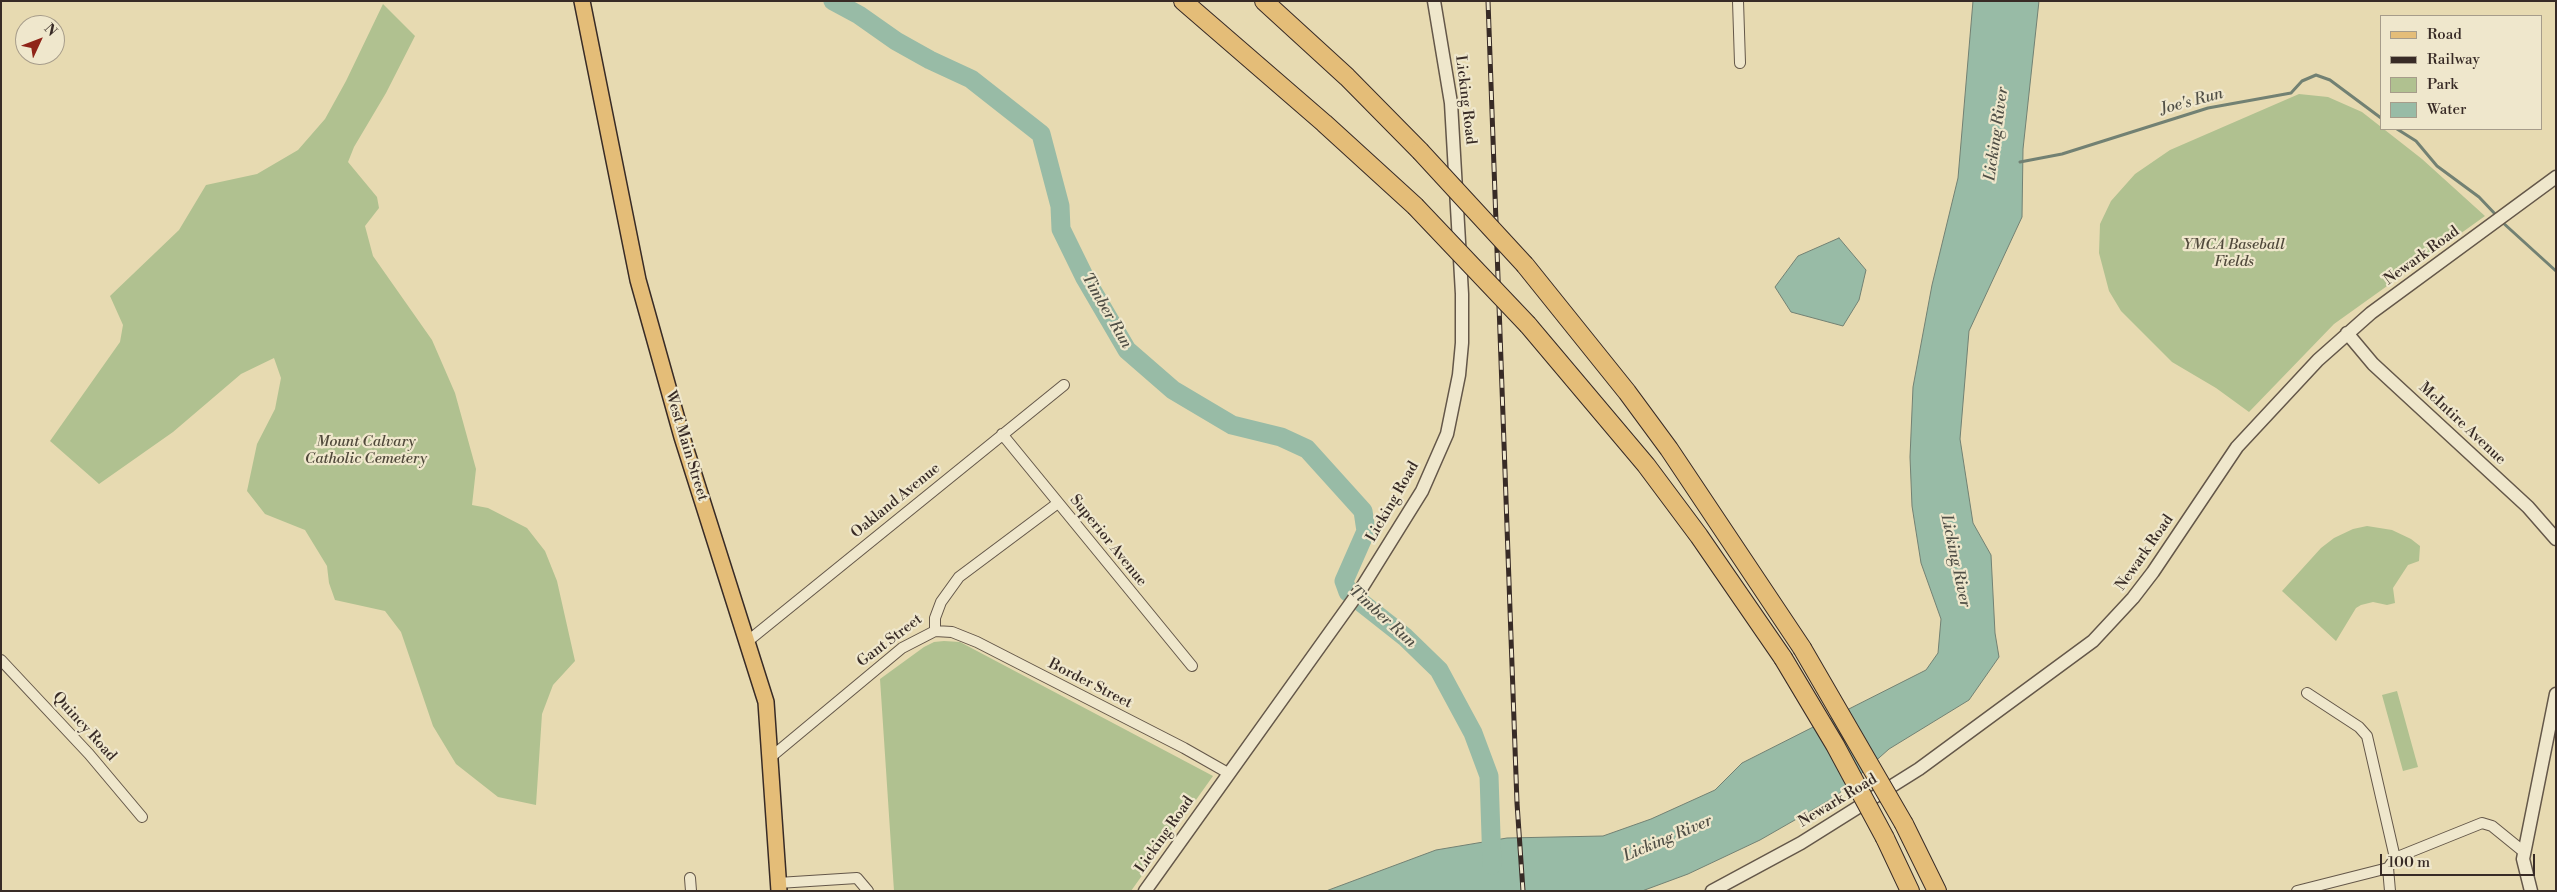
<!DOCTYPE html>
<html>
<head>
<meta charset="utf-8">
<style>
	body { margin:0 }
	#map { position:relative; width:2557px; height:892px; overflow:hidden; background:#e7dab1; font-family:"Libre Bodoni",serif }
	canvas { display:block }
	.frame { position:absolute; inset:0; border:2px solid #382b26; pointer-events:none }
	.legend { position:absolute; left:2380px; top:15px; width:162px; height:115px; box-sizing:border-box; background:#efe7cc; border:1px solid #a69c8a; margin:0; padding:6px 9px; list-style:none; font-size:15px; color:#382b26 }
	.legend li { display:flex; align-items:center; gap:10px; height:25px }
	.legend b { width:25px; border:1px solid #a69c8a }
	.north { position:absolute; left:15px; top:15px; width:50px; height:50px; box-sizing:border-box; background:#efe7cc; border:1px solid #a69c8a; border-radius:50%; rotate:47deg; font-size:14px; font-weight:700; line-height:20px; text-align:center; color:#382b26 }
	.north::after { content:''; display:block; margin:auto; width:18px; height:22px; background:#8f2418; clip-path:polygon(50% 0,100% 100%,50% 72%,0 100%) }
	.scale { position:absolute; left:2380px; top:854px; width:155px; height:22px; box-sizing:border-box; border:2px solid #382b26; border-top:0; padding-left:6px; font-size:15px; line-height:18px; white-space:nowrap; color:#382b26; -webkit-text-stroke:4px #efe7cc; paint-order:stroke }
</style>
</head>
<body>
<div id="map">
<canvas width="2557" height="892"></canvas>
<div class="frame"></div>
<ul class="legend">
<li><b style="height:6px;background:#e4bd78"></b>Road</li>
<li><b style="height:6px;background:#382b26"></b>Railway</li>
<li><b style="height:14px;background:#b0c190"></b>Park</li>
<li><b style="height:14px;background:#98bba6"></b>Water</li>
</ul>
<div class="north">N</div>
<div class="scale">100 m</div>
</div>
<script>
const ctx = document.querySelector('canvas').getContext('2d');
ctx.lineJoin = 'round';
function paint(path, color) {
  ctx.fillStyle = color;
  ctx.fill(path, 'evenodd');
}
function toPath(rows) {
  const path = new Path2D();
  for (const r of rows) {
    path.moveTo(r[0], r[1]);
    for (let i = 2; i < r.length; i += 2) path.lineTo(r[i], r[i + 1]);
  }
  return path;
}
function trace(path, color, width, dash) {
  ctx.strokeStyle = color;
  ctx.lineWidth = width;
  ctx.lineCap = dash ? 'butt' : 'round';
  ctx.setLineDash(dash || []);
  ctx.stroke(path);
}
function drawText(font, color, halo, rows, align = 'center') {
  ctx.font = font + ' "Libre Bodoni",serif';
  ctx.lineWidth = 4.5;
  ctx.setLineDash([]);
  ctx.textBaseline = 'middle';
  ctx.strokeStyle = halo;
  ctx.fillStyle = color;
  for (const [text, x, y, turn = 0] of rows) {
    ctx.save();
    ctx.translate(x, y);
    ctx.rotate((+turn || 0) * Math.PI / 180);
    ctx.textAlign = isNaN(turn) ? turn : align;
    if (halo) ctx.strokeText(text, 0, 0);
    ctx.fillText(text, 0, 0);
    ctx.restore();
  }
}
const green = toPath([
	[383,4,415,36,386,93,354,147,348,162,377,197,379,208,365,226,373,256,432,340,455,393,476,469,472,505,488,508,527,528,545,551,557,581,575,661,553,685,542,714,536,805,498,797,456,764,433,726,401,632,385,611,335,600,329,583,327,566,305,530,265,514,247,491,257,444,275,409,281,378,274,358,241,374,173,432,99,484,50,441,120,342,123,325,110,296,179,230,206,185,257,174,298,150,325,119,346,81],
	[2299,94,2328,97,2362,112,2422,159,2485,216,2334,324,2249,412,2216,388,2172,362,2121,311,2109,291,2099,253,2100,224,2111,201,2135,174,2170,150],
	[2367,526,2392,530,2411,539,2420,546,2419,561,2408,565,2393,588,2395,603,2387,605,2373,602,2361,605,2356,608,2336,641,2282,591,2321,548,2334,538,2353,529],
	[944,641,960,642,1213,776,1131,891,894,891,880,679,924,647,934,642],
	[2397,691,2418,767,2403,771,2382,695]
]);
const water = toPath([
	[1973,1,2039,1,2023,149,2022,217,1969,331,1960,439,1973,523,1991,555,1995,633,1999,657,1969,700,1889,749,1835,797,1760,840,1688,874,1642,891,1326,891,1436,850,1507,838,1603,836,1651,819,1715,790,1742,763,1926,670,1938,653,1941,619,1921,563,1912,506,1910,457,1913,387,1932,285,1958,178,1973,1],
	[1839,238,1866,270,1859,300,1843,326,1791,312,1775,287,1798,256,1839,238]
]);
const stream = toPath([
	[2397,129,2416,141,2437,166,2479,197,2497,216],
	[2020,162,2062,154,2208,108,2291,93,2302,81,2316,75,2330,80,2381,118],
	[2501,221,2556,271]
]);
const river = toPath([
	[833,1,859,15,896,41,930,60,971,79,1041,134,1060,206,1061,229,1085,278,1127,350,1173,390,1232,425,1281,437,1307,449,1363,511,1366,531,1344,581,1348,592,1405,637,1439,670,1473,733,1489,776,1492,865]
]);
const minor = toPath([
	[1738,1,1740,63],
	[1002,434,1192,666],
	[935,631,952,632,977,642,1184,748,1228,773],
	[748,641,1064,385],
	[1,660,89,754,142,817],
	[2307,693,2359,727,2367,736,2395,858],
	[771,757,902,648,935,631,935,618,941,602,959,577,1058,503],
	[2388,868,2390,891],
	[690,878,691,891],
	[778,883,857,878,868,891],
	[2297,891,2388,868,2395,858,2482,823,2492,826,2524,852]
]);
const tertiary = toPath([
	[2347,333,2373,364,2528,507,2556,539],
	[1145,891,1361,589,1422,491,1447,434,1459,375,1462,343,1462,294,1451,103,1434,1],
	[1712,891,1801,843,1919,769,2093,641,2133,598,2153,572,2237,447,2318,360,2371,313,2556,177],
	[2531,891,2523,859,2556,694]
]);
const primary = toPath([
	[582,1,638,280,682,437,766,702,779,891]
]);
const motorway = toPath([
	[1183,1,1324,123,1415,206],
	[1264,1,1347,77,1420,151],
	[1525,265,1627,392,1669,449,1802,648],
	[1528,325,1646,465,1699,536,1783,658],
	[1904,824,1937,891],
	[1885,838,1910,891]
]);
const rail = toPath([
	[1488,1,1517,803,1523,891]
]);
const motorwayBridge = toPath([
	[1420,151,1525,265],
	[1415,206,1528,325],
	[1802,648,1904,824],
	[1783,658,1835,745,1885,838]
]);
const streetNames = [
	["Licking Road",1465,100,83],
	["Newark Road",2422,256,-36],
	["McIntire Avenue",2462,424,43],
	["West Main Street",686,446,73],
	["Oakland Avenue",896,501,-39],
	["Licking Road",1393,502,-60],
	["Superior Avenue",1108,541,51],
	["Newark Road",2145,553,-55],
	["Gant Street",890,641,-37],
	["Border Street",1090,684,27],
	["Quincy Road",84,727,48],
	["Newark Road",1838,801,-31],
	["Licking Road",1165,835,-55]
];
const parkNames = [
	["YMCA Baseball",2234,245],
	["Fields",2234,262],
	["Mount Calvary",366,442],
	["Catholic Cemetery",366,459]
];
const waterNames = [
	["Joe's Run",2192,102,-15],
	["Licking River",1997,134,-82],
	["Timber Run",1106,311,60],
	["Licking River",1955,561,78],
	["Timber Run",1382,617,42],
	["Licking River",1668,839,-23]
];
paint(green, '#b0c190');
paint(water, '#98bba6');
trace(water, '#728173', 1);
trace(stream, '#728173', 3);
trace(river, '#98bba6', 19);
trace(minor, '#645749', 12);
trace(tertiary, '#645749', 15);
trace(primary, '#382b26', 18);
trace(motorway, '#382b26', 20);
trace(minor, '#efe7cc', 10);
trace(tertiary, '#efe7cc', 12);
trace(primary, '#e4bd78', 15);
trace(motorway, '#e4bd78', 18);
trace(rail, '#382b26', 5);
trace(rail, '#efe7cc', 3, [9]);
trace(motorwayBridge, '#382b26', 20, []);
trace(motorwayBridge, '#e4bd78', 18);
drawText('15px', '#382b26', '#efe7cc', streetNames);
drawText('italic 15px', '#50493b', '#efe7cc', parkNames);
drawText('italic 16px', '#504f46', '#efe7cc', waterNames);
</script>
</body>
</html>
